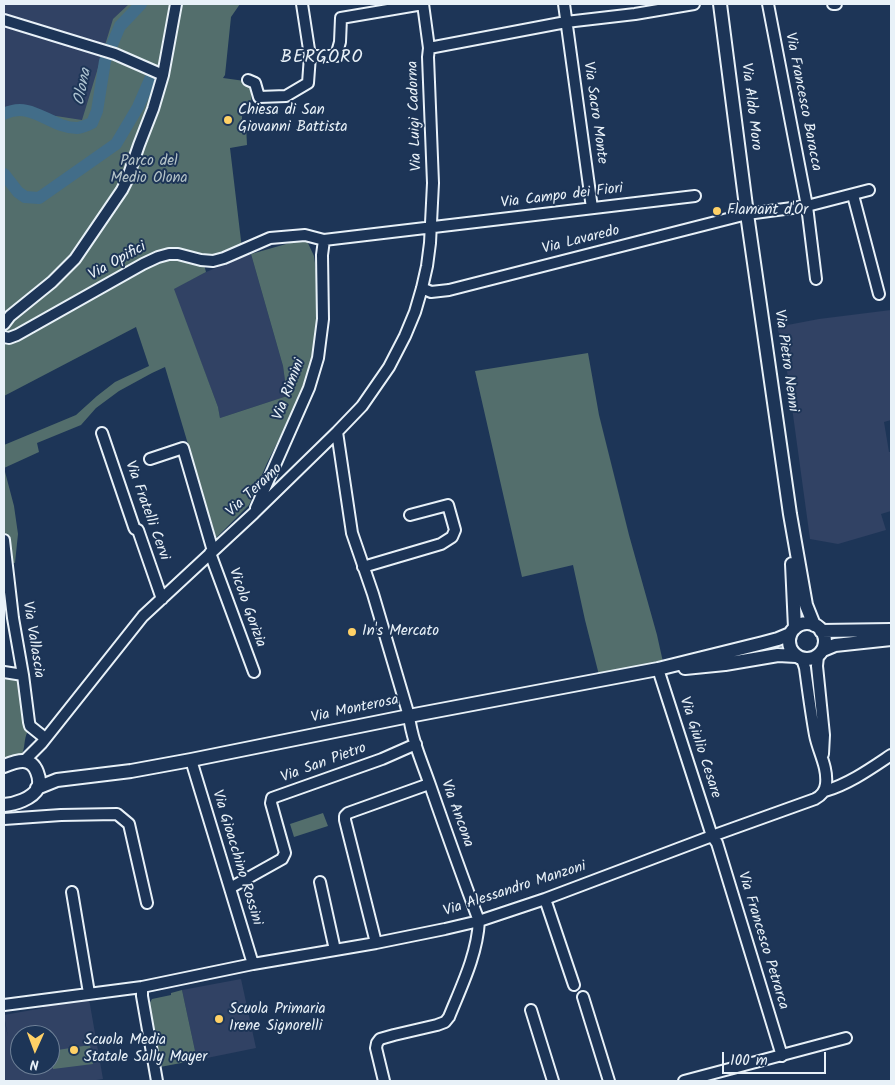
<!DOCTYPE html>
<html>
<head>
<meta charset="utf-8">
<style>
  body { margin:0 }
  #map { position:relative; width:895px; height:1085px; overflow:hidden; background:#1d3557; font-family:Kalam,sans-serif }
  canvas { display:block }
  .frame { position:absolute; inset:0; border:5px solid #e8f1f8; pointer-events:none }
  .north { position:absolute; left:10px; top:1025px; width:50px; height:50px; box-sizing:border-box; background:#1d3557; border:1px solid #6e8097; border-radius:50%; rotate:182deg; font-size:14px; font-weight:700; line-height:20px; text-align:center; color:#e8f1f8 }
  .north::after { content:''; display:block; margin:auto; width:18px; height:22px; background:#ffd166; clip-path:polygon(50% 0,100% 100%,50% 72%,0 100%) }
  .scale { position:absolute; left:722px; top:1052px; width:104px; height:22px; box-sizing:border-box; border:2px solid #e8f1f8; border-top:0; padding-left:6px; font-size:15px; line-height:18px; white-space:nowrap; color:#e8f1f8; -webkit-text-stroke:4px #1d3557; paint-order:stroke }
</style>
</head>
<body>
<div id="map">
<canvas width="895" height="1085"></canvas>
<div class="frame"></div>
<div class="north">N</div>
<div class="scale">100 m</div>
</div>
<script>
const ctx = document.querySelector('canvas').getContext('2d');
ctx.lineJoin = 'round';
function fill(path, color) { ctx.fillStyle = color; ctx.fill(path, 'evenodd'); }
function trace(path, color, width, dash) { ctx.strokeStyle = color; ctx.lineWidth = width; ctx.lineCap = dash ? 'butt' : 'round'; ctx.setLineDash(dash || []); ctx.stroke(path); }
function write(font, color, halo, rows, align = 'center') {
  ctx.font = font + ' Kalam,sans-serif'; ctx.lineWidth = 4; ctx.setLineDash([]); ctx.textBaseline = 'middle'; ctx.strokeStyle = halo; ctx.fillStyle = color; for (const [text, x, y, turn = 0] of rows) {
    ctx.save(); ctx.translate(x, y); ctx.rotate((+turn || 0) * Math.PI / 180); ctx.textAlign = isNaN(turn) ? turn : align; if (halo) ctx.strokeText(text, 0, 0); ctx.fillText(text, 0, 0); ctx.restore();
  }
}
fill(new Path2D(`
  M4,4H149L143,29L4,251Z
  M251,254L283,366L287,396L220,418L218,407L173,289L206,272Z
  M891,310V420L884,422L889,452H891V511L881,514L886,530L838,544L810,539L784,349L777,327L819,319Z
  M241,979L256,1048L197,1060L182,990Z
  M89,999L103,1079L90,1081H4V1019L8,1037L4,1015L43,1008V1006ZM20,1035H50V1065H20Z`), '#314264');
fill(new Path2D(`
  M129,4H240L231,17L225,75L223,78L252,82L251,106H242V124L246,125L247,145L230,148L242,249L224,254L202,257L206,272L174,289L218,407L220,418L287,396L283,366L251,254L300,240L307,241L314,256L317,277L319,306L317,339L314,357L304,390L267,463L249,505L216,538L165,367L152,373L119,391L96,408L81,425L37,443L39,452L4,468L14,506L18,534L15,563L8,562L4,522V445L76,415L97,396L115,382L149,366L136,327L4,396V108L82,120L113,19Z
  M588,353L599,415L629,535L657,635L663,662L599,675L585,620L573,565L522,577L475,371Z
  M4,675L20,679L28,731C23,740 26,747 21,756L4,760Z
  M323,813L328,826L294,837L290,824Z
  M182,990L197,1060L160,1067L149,1004L152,999L171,995V993Z
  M90,1045L93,1064L53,1069L51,1051Z`), '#536e6c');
trace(new Path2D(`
  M4,114C32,100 50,128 77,128C81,128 87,125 92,123L97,111L105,61L120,26L141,4
  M4,174L18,192L25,197L39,198L116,144L138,107L152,75`), '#426d89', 12);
const minor = new Path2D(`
  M564,4L592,208
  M768,4L807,206L816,279
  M833,4H836
  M4,20L115,54L163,75
  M429,48L566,22L635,14L694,4
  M310,56H336L340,42L341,18L423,4
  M248,80L255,83L259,97L286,96L308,83L310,56L302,4
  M853,195L879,294
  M422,288L431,292L449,290L747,214L807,206L869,190
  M4,324L10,316L52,282L75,259L122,190L127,180L139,145L153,109L163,75L176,4
  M4,337L9,338L17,335L143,264L158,257L169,254H178L201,260L213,261L224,258L270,238L305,235L324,240L695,196
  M337,432L352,533L373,594L409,716C412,740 422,762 430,785C446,831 462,876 479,921C477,955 462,985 449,1017L445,1022L437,1025L394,1035L380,1039L377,1043L376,1048L384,1081
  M102,433L134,527L135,529L138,530L162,599
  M150,459L183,448L213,551
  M256,508L309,388L318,358L323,319L322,255L324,240
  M4,540L13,618L23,675L29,722L30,726L45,738
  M210,553L254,672
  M363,567L441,544L452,537L455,530L448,505L410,515
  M818,656L817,666L824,735L823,754
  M658,669L712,836L717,843L782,1056
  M4,672L23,675
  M191,760L253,964
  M24,761L42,743L143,616L254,513L337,432L362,406L389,367L405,336L415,312L422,288L427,266L430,243L433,183L428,57L429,48L423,4
  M825,791C849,784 870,769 891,755
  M4,819L61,815L117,814L129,824L147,903
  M320,882L335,950
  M230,888L282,859L285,853L271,803L272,798L382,759L416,744
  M72,892L89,993
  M545,899L574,985
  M376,943L345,820V816L348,813L429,784
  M142,987V996L157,1081
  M583,997L609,1081
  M4,1005L142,987L253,964L376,943L445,929L479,921L545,899L712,836L815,799C821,796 825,792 826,784C828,767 818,751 815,735C811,713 808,690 805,668L802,659
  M531,1010L553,1081
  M684,1081L846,1038`);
const major = new Path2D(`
  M720,4L747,214L790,514L806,605L814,625
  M792,564L795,628
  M789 641a18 18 0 1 1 36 0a18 18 0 1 1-36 0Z
  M821,631L891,630
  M823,650L835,645L891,639
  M685,668L725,664L778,655L796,656
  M4,766C17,761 31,756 37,772C39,777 40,783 38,788C32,799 15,804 4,805
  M37,788L57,780L131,771L191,760L409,716L658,669L763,643L778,639L790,634`);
trace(minor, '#e8f1f8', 14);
trace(major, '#e8f1f8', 16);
trace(minor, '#1d3557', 10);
trace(major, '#1d3557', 12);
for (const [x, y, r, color] of [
  [228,120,5,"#ffd166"],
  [717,211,5,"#ffd166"],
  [352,632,5,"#ffd166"],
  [219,1019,5,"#ffd166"],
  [74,1050,5,"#ffd166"]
]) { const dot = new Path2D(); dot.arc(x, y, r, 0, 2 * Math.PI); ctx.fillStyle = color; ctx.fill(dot); trace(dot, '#1d3557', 2); }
write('15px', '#e8f1f8', '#1d3557', [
  ["Via Francesco Baracca",802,102,79],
  ["Via Aldo Moro",750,107,83],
  ["Via Sacro Monte",594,113,82],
  ["Via Luigi Cadorna",416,116,-92],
  ["Via Campo dei Fiori",562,197,-7],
  ["Via Lavaredo",581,241,-14],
  ["Via Opifici",118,262,-29],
  ["Via Pietro Nenni",785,361,82],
  ["Via Rimini",290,390,-69],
  ["Via Teramo",255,491,-43],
  ["Via Fratelli Cervi",146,511,70],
  ["Vicolo Gorizia",246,608,70],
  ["Via Vallascia",32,640,81],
  ["Via Monterosa",355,710,-12],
  ["Via Giulio Cesare",699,748,72],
  ["Via San Pietro",324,764,-20],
  ["Via Ancona",456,814,70],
  ["Via Gioacchino Rossini",236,858,73],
  ["Via Alessandro Manzoni",515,890,-18],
  ["Via Francesco Petrarca",762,941,73]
]);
write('15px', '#e8f1f8', '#1d3557', [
  ["Chiesa di San",238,111],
  ["Giovanni Battista",238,128],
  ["Flamant d'Or",727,211],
  ["In's Mercato",362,632],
  ["Scuola Primaria",229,1010],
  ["Irene Signorelli",229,1027],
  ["Scuola Media",84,1041],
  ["Statale Sally Mayer",84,1058]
], 'left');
write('15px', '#b4c3c7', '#1d3557', [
  ["Parco del",149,162],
  ["Medio Olona",149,179]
]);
write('italic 16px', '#aec3d1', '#1d3557', [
  ["Olona",84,87,-79]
]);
ctx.letterSpacing = '1px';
write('18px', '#e8f1f8', '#1d3557', [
  ["BERGORO",322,59]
]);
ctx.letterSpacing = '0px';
</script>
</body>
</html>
